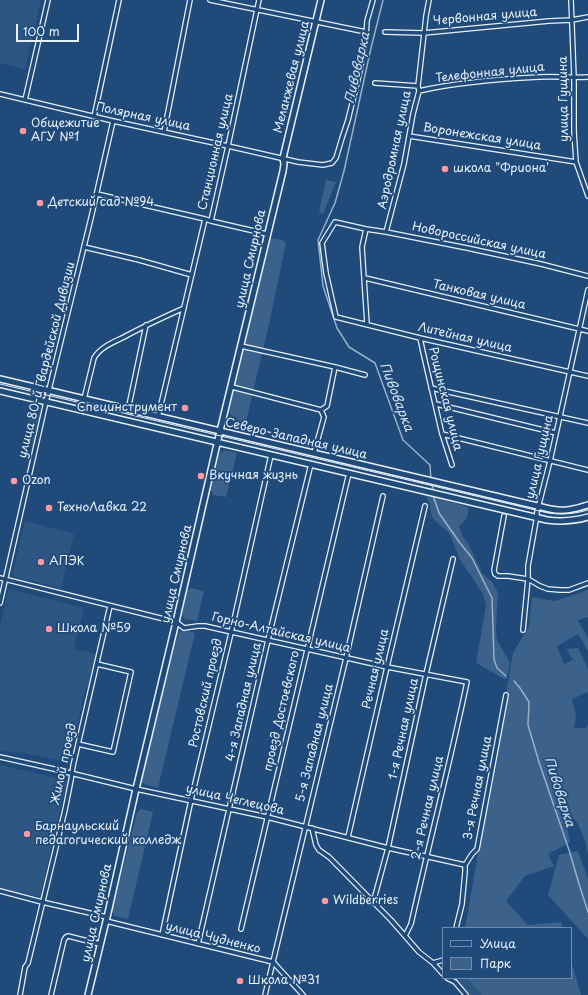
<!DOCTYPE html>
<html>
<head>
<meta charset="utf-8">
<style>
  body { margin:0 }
  #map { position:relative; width:588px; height:995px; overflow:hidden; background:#1f4a7a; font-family:"Playpen Sans",sans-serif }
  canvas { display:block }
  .legend { position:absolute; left:442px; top:927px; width:130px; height:52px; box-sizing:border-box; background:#1f4a7a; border:1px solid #6f8dac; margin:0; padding:5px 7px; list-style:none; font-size:12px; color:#e8f1f8 }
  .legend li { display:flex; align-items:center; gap:8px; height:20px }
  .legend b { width:20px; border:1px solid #6f8dac }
  .scale { position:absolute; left:16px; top:24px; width:63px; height:18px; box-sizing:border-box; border:2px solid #e8f1f8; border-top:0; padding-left:5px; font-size:12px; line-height:14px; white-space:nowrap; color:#e8f1f8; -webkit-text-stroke:3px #1f4a7a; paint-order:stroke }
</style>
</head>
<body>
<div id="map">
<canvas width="588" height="995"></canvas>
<ul class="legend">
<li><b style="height:5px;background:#1f4a7a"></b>Улица</li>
<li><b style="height:11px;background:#3c628c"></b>Парк</li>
</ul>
<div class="scale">100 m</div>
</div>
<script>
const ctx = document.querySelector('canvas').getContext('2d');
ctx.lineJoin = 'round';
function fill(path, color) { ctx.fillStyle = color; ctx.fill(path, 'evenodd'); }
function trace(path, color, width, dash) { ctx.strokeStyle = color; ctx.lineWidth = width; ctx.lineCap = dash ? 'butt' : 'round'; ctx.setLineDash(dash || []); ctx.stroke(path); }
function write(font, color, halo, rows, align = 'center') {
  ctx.font = font + ' "Playpen Sans",sans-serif'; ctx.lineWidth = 3.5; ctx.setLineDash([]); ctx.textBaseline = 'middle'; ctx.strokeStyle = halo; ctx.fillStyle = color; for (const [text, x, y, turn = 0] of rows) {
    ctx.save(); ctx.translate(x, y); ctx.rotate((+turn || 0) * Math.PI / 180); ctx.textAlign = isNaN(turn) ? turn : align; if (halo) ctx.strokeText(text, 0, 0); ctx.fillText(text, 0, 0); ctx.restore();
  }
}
fill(new Path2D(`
  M0,0H41L25,69L0,63Z
  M32,406L42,409L33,447L23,445Z
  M25,521L74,534L61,588L12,576Z
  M9,589L84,608L74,649L96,654L88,687L85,690L77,726L74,725L67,762L15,751V753L0,750V626Z
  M0,765L67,780L40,897L0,888Z
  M455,978H470L487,995H470Z`), '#2e5683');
fill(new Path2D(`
  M326,180L336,182L323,214L319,212Z
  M272,238L283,240L286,243L268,329L244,430L234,428L237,418L232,416L229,412L269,241Z
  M224,450L237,453L226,497L214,495L210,490L220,453Z
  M426,496L468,507C470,516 465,521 459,526L463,537L468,543L482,573L492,582L498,593L496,630L497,640L510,663L506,680L476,663L486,606L484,596L476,583L460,560L450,534L439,524L432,517L429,502Z
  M191,588L204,591L197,621L185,619L182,615L187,591Z
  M588,590V617L578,620L588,638V651L578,634L557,646L564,664L573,660L566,649L578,648L588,669V692L572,699L576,715L574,728H585L588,725V856L586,843L577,822L563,808L570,842L548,854L554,866L525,876L506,901L528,925L561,922L563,928H465L513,653L529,626L532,597L555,601Z
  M182,630L195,633L158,788L144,784L140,780L178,634Z
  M141,809L153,812L128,919L115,916L112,912L137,813Z
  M578,851L588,879V939L548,895L559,855Z
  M571,961L581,995H482L467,978H571Z`), '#3c628c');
trace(new Path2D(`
  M383,0L371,48L344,171L335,203L318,240L323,286L337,328L349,347L375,363L403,440L430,465L431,480
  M432,483L433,492
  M433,495L439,513L460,543L472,558L492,598L494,659L497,668L506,676
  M514,681L520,688L529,702L528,725L539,762L570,853L579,884L588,912`), '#9ab0c7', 1.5);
const street = new Path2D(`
  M210,0L366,32
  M571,0L574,77V131L576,162L588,196
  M385,32L424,33L549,21L572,20L588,17
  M375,83L418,86
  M419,91C457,82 499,79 539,77C555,76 572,78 588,77
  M0,94L113,121L228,146L298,162L323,165L332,163L336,158L342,138L348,120L360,71L366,37L367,21L373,0
  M25,100L48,0
  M94,117L119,0
  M164,132L190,0
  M409,136L576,162
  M97,194L205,219
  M211,221L267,234
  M366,229L362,247L367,324
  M386,232L404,164L413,114L419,91L418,86L426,16L429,0
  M84,247L139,260L192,275
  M588,276L541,264L467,248L386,232L366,229L335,222L322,243L326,273L336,317L420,338L588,376
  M365,278L588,331
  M420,338L423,352L442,434L452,465
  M241,346L335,367L365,375
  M232,387L321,410
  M431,388L588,423
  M84,399L94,358C100,347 114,342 124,337C144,326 164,317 184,308
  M436,404L556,433
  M128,410L146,325
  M158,417L205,219L211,221L228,146L259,0
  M442,434L588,470
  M314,453L324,417L321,410L327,406L335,367
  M504,516L494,570L495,574L498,576H508L528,579L540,586L548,589L560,590H569L588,583
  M0,578L176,622L184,628L198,626H205L387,667L467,682C450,763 429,844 411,924L405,936
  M0,603L46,402L91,218L113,121
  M523,630L528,579V566L536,521L537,512L550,461L588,290
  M78,744L113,752L131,672L97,664
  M0,757L54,769L136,789L267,817L388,848L465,865
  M312,828L316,845L319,850L329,857L391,920L419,952L433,963L443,974
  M348,837L387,667L425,506
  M0,891L42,902L107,917
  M373,903L388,848L426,674L453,559
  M106,921L273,962L303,995
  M456,928L462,904L465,872V865L472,854L477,849L506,695
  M241,929L349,473
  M162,935L191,800L231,633L271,455
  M198,944L268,640L311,464
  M433,963L443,960
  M447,978L455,982L466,995
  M20,995L25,967L28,963L65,810L71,780L73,766L110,606
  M51,995L64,940L66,937L68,936L100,944
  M265,995L346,658L383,496`);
const secondary = new Path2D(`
  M0,379L550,509C564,512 575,509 588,505
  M0,391L547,520C562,522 574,521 588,517
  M88,995L108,913L136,789L176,622L220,431L283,171L284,164L283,158L321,0`);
trace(street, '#e8f1f8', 6);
trace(secondary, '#e8f1f8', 8);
trace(street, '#1f4a7a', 3.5);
trace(secondary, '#1f4a7a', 5);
trace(new Path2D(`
  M0,384L548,513C562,515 574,514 588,510`), '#e8f1f8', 1);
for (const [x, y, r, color] of [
  [23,131,4,"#ff9aa2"],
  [445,169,4,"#ff9aa2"],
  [40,203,4,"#ff9aa2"],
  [185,408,4,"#ff9aa2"],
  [201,476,4,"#ff9aa2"],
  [14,481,4,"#ff9aa2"],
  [49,508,4,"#ff9aa2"],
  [41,562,4,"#ff9aa2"],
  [49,629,4,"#ff9aa2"],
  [27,834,4,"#ff9aa2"],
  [325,901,4,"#ff9aa2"],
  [240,981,4,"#ff9aa2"]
]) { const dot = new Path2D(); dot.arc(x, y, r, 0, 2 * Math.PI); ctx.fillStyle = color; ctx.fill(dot); trace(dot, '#1f4a7a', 1.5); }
write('12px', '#e8f1f8', '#1f4a7a', [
  ["Червонная улица",485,17,-5],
  ["Телефонная улица",490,73,-6],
  ["Меланжевая улица",292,77,-76],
  ["улица Гущина",564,99,-91],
  ["Полярная улица",143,117,12],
  ["Воронежская улица",482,137,9],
  ["Аэродромная улица",395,150,-78],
  ["Станционная улица",216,152,-77],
  ["Новороссийская улица",479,241,12],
  ["улица Смирнова",251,259,-77],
  ["Танковая улица",479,295,13],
  ["Литейная улица",465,338,13],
  ["улица 80-й Гвардейской Дивизии",47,360,-76],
  ["Рощинская улица",445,399,76],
  ["Северо-Западная улица",296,439,13],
  ["улица Гущина",540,457,-77],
  ["улица Смирнова",177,574,-77],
  ["Горно-Алтайская улица",281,633,13],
  ["Речная улица",376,669,-77],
  ["Ростовский проезд",206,693,-77],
  ["4-я Западная улица",244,702,-77],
  ["проезд Достоевского",282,711,-77],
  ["1-я Речная улица",404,729,-78],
  ["5-я Западная улица",315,743,-76],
  ["Жилой проезд",64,764,-78],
  ["3-я Речная улица",478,788,-79],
  ["улица Чеглецова",235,800,13],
  ["2-я Речная улица",428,808,-77],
  ["улица Смирнова",97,913,-77],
  ["улица Чудненко",213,938,14]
]);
write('12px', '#e8f1f8', '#1f4a7a', [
  ["Общежитие",31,124],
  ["АГУ №1",31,138],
  ["школа \"Фриона'",453,169],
  ["Детский сад №94",48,203],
  ["Специнструмент",177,408,"right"],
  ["Вкучная жизнь",209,476],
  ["Ozon",22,481],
  ["ТехноЛавка 22",57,508],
  ["АПЭК",49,562],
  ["Школа №59",57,629],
  ["Барнаульский",35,827],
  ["педагогический колледж",35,841],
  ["Wildberries",333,901],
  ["Школа №31",248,981]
], 'left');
write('italic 13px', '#d4e1ec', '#1f4a7a', [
  ["Пивоварка",358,68,-77],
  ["Пивоварка",396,397,69],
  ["Пивоварка",559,792,72]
]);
</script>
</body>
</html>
